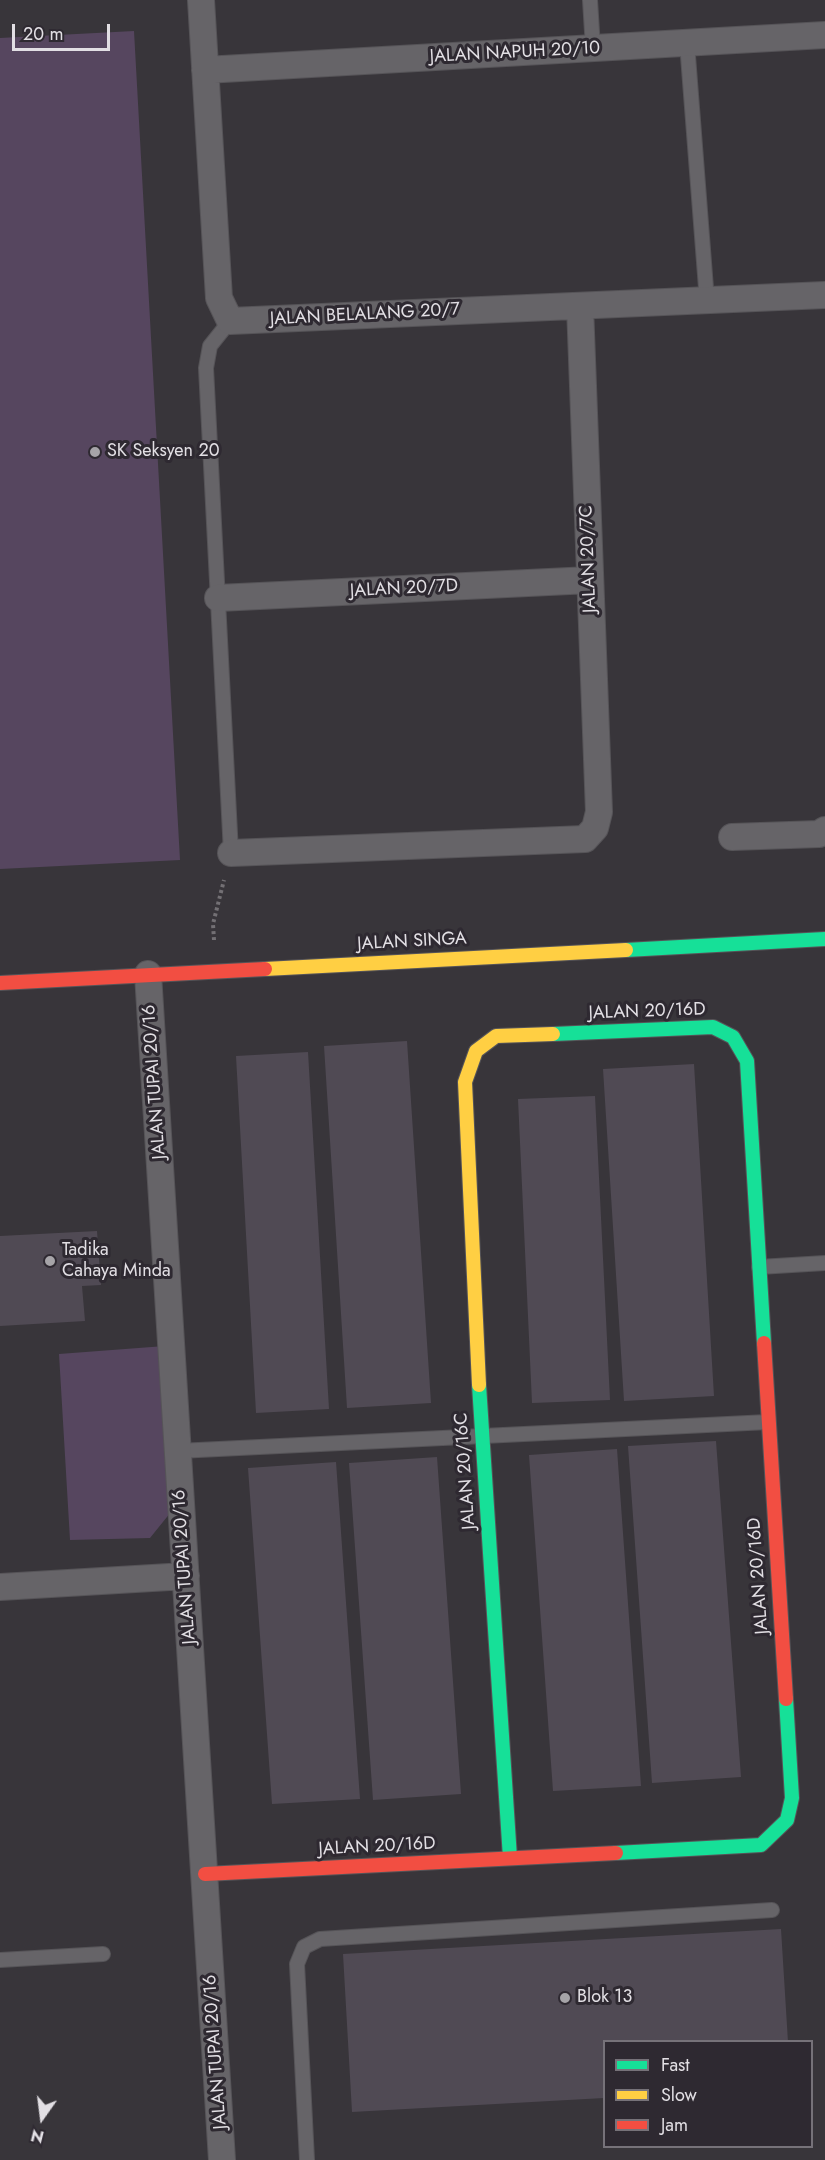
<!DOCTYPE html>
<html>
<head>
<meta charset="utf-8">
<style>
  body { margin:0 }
  #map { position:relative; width:825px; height:2160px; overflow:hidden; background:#38353a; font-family:Jost,sans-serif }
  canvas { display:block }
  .legend { position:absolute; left:603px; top:2040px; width:210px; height:108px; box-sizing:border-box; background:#2e2931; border:2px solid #767279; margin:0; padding:8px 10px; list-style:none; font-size:18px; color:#e2dfe4 }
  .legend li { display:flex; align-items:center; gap:12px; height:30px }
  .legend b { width:30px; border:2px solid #767279 }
  .north { position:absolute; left:12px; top:2088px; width:60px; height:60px; -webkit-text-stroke:4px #2e2931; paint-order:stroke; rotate:194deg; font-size:16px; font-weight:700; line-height:24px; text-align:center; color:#e2dfe4 }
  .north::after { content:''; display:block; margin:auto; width:21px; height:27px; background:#e2dfe4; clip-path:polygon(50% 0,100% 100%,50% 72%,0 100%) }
  .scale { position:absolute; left:12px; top:24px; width:98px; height:27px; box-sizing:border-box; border:3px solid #e2dfe4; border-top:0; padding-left:8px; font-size:18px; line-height:21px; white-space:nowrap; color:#e2dfe4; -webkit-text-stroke:4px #2e2931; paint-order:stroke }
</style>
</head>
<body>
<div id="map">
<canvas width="825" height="2160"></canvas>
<ul class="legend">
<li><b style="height:8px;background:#16e098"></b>Fast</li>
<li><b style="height:8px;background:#ffcf43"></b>Slow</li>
<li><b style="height:8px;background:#f24e42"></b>Jam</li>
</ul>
<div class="north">N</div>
<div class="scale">20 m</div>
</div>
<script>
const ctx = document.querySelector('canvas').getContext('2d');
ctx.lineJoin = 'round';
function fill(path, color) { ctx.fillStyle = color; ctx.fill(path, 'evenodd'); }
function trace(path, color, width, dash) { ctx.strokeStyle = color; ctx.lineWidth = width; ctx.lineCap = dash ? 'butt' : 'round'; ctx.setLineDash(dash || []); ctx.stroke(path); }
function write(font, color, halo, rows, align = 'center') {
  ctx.font = font + ' Jost,sans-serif'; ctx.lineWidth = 6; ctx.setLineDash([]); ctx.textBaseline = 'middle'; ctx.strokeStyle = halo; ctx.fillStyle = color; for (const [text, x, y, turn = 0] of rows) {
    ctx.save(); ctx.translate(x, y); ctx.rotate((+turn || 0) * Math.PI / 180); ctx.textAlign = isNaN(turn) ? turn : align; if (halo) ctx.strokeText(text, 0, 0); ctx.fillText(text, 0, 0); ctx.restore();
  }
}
fill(new Path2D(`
  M134,31L180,860L0,869V38Z
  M165,1346L175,1507L150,1538L70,1540L59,1354Z`), '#56465f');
fill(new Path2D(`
  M407,1041L431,1403L347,1408L324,1046Z
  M308,1052L329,1409L256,1413L236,1056Z
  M694,1064L714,1396L624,1401L603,1069Z
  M595,1096L610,1400L532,1403L518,1099Z
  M97,1231L101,1285L82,1286L85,1321L0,1326V1236Z
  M716,1441L741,1777L652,1783L628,1446Z
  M617,1449L641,1786L553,1791L529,1455Z
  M437,1457L461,1794L373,1800L349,1463Z
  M336,1462L360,1799L272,1804L248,1468Z
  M781,1929L788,2042H604V2098L352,2112L343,1954Z`), '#504a54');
const lane = new Path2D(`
  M590,0L593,48
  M687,43L707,301
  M230,321L210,346L206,368L231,853
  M759,1267L825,1263
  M178,1451L768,1422
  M0,1960L103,1954
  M307,2160L297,1964L304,1947L320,1939L772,1910`);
const street = new Path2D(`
  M201,0L219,298L230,321L825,295
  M205,70L825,35
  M218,598L590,580
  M732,837L819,834L825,830
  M231,853L585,839L595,828L599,812L580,306
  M148,974L222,2160
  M0,1587L186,1576`);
const fast = new Path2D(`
  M626,950L825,939
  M553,1034L713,1027L733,1037L747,1061L764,1343
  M479,1385L510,1858
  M616,1853L761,1845L787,1820L792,1798L786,1699`);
const slow = new Path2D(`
  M265,969L626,950
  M479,1385L465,1082L476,1051L496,1036L553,1034`);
const jam = new Path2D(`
  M0,983L265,969
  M764,1343L786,1699
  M205,1874L616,1853`);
trace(lane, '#565458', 16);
trace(street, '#565458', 28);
trace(fast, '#565458', 16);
trace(slow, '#565458', 16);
trace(jam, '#565458', 16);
trace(new Path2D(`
  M214,940L213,924L224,880`), '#737074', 4, [3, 3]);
trace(lane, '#666468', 14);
trace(street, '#666468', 26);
trace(fast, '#16e098', 14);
trace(slow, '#ffcf43', 14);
trace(jam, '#f24e42', 14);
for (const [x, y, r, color] of [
  [95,452,6,"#a6a4a8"],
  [50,1261,6,"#a6a4a8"],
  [565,1998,6,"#a6a4a8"]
]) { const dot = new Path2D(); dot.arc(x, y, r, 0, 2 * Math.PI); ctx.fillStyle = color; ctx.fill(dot); trace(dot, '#2e2931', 2); }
write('18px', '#e2dfe4', '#2e2931', [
  ["JALAN NAPUH 20/10",515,53,-3],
  ["JALAN BELALANG 20/7",365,315,-3],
  ["JALAN 20/7C",589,559,-92],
  ["JALAN 20/7D",404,589,-3],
  ["JALAN SINGA",412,942,-3],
  ["JALAN 20/16D",647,1012,-2],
  ["JALAN TUPAI 20/16",155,1082,-94],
  ["JALAN 20/16C",466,1471,-94],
  ["JALAN TUPAI 20/16",185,1567,-94],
  ["JALAN 20/16D",759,1576,-94],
  ["JALAN 20/16D",377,1847,-3],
  ["JALAN TUPAI 20/16",216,2052,-94]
]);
write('18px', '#e2dfe4', '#2e2931', [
  ["SK Seksyen 20",107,452],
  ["Tadika",62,1251],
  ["Cahaya Minda",62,1272],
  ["Blok 13",577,1998]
], 'left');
</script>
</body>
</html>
